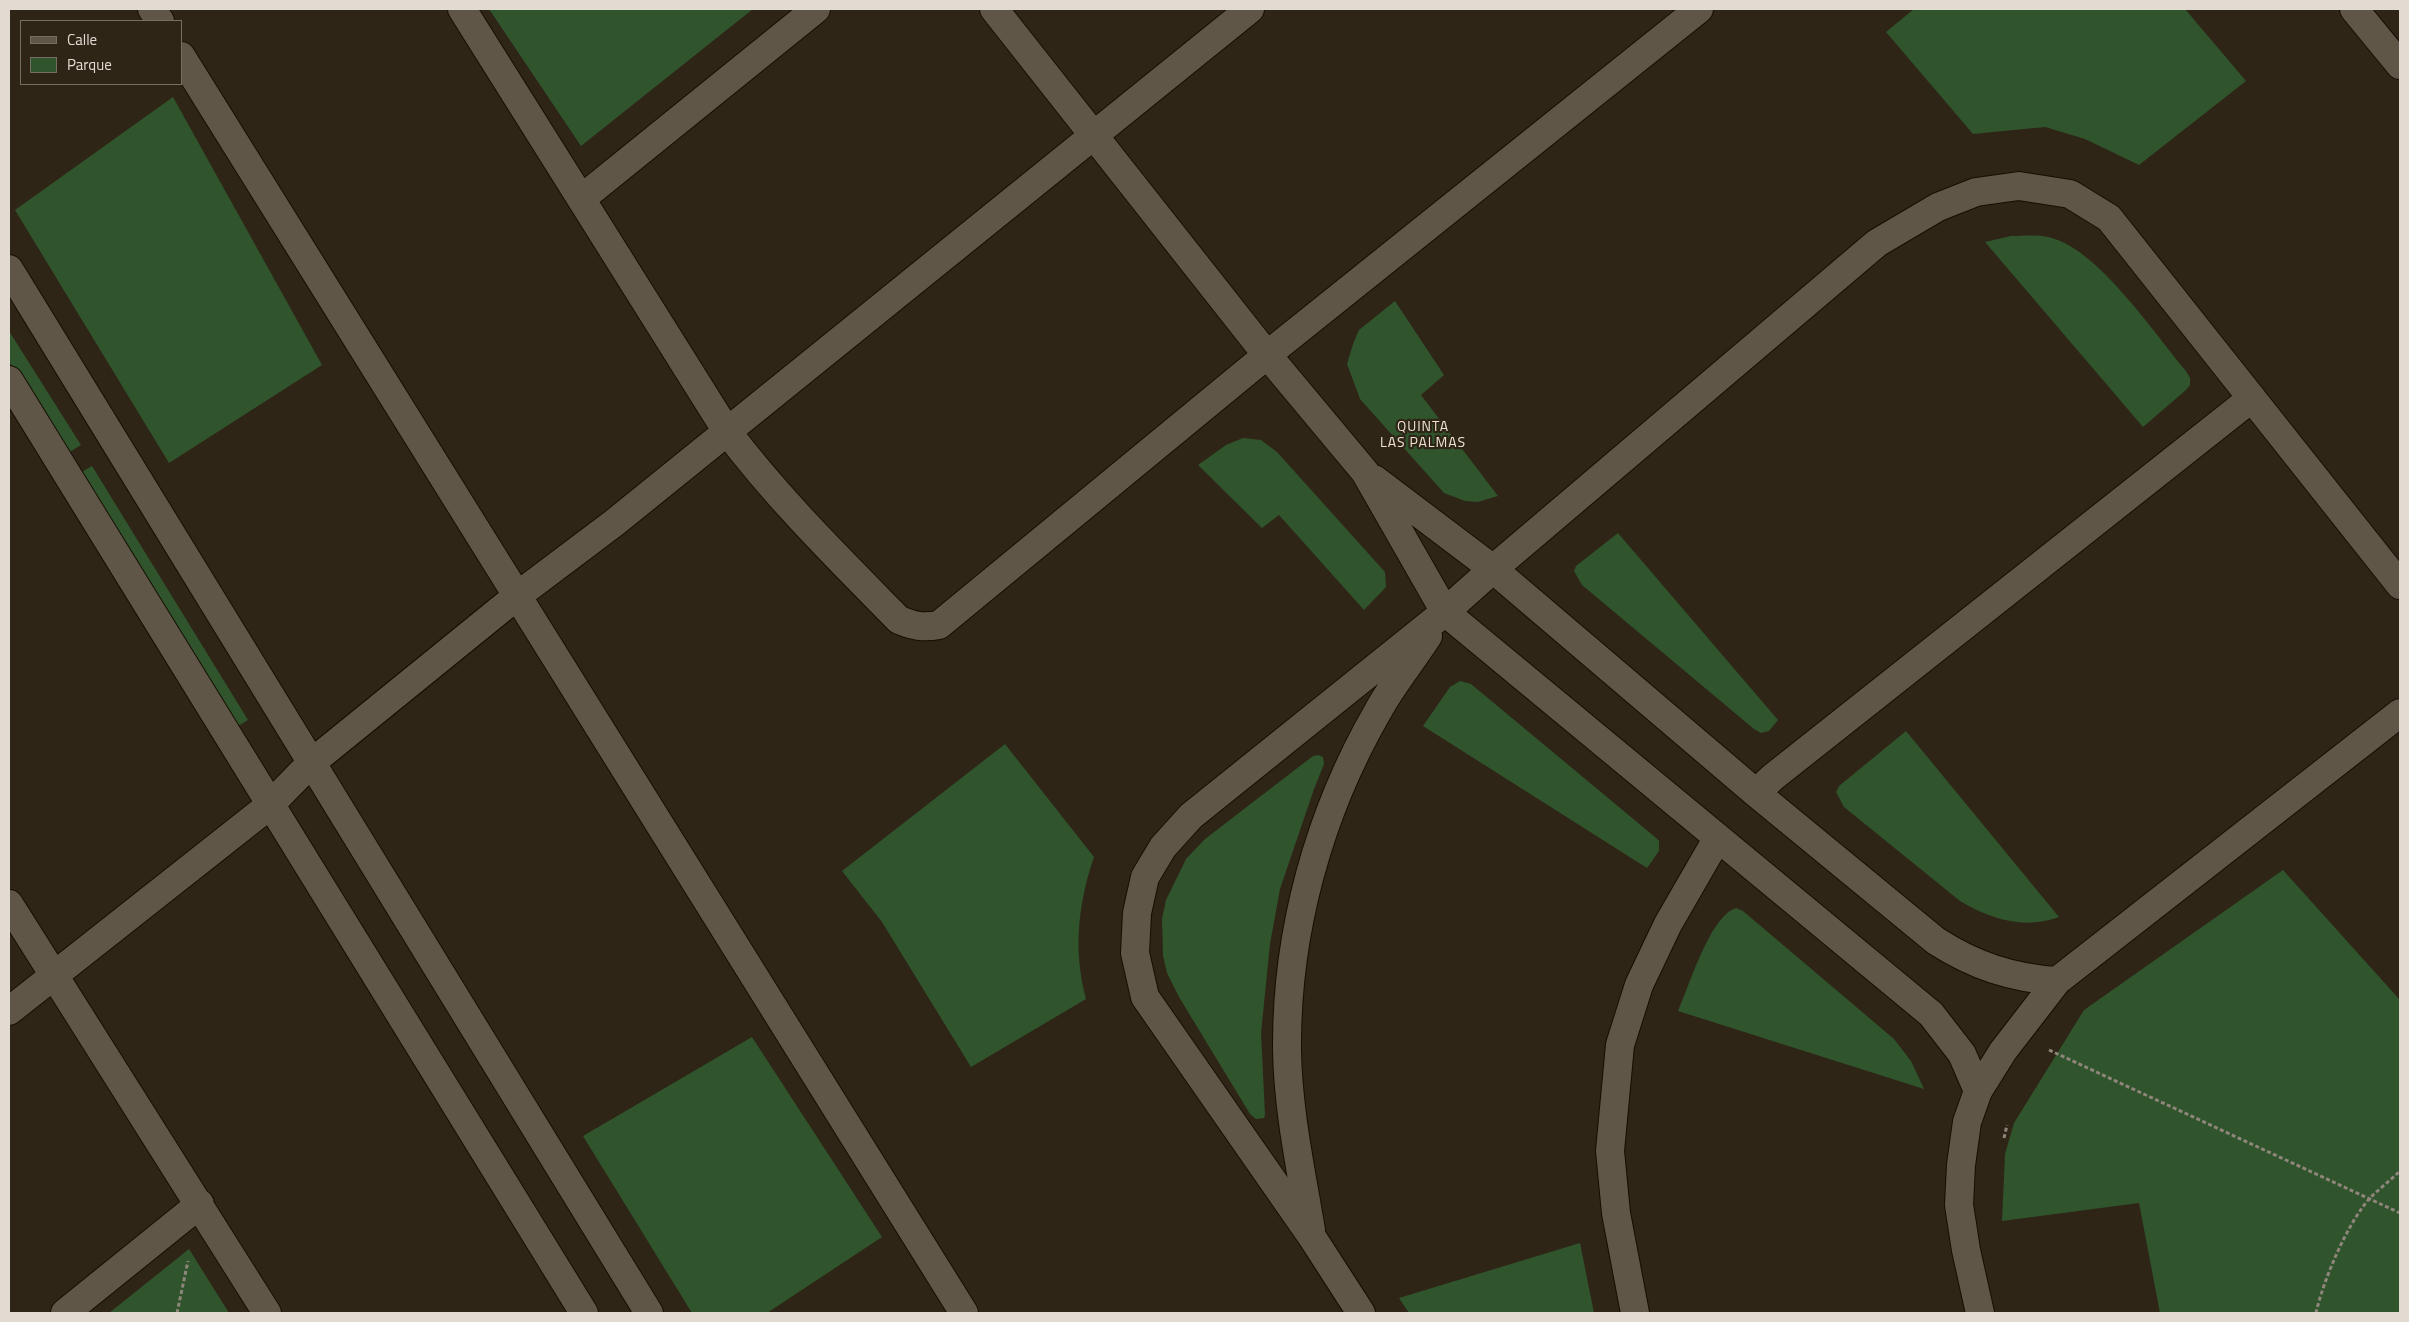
<!DOCTYPE html>
<html>
<head>
<meta charset="utf-8">
<style>
  body { margin:0 }
  #map { position:relative; width:2409px; height:1322px; overflow:hidden; background:#2e2517; font-family:"Titillium Web",sans-serif }
  canvas { display:block }
  .frame { position:absolute; inset:0; border:10px solid #e1dbd2; pointer-events:none }
  .legend { position:absolute; left:20px; top:20px; width:162px; height:65px; box-sizing:border-box; background:#2e2517; border:1px solid #766e62; margin:0; padding:6px 9px; list-style:none; font-size:15px; color:#e1dbd2 }
  .legend li { display:flex; align-items:center; gap:10px; height:25px }
  .legend b { width:25px; border:1px solid #766e62 }
</style>
</head>
<body>
<div id="map">
<canvas width="2409" height="1322"></canvas>
<div class="frame"></div>
<ul class="legend">
<li><b style="height:6px;background:#605647"></b>Calle</li>
<li><b style="height:14px;background:#30542c"></b>Parque</li>
</ul>
</div>
<script>
const ctx = document.querySelector('canvas').getContext('2d');
ctx.lineJoin = 'round';
function fill(path, color) { ctx.fillStyle = color; ctx.fill(path, 'evenodd'); }
function trace(path, color, width, dash) { ctx.strokeStyle = color; ctx.lineWidth = width; ctx.lineCap = dash ? 'butt' : 'round'; ctx.setLineDash(dash || []); ctx.stroke(path); }
function write(font, color, halo, rows, align = 'center') {
  ctx.font = font + ' "Titillium Web",sans-serif'; ctx.lineWidth = 4.5; ctx.setLineDash([]); ctx.textBaseline = 'middle'; ctx.strokeStyle = halo; ctx.fillStyle = color; for (const [text, x, y, turn = 0] of rows) {
    ctx.save(); ctx.translate(x, y); ctx.rotate((+turn || 0) * Math.PI / 180); ctx.textAlign = isNaN(turn) ? turn : align; if (halo) ctx.strokeText(text, 0, 0); ctx.fillText(text, 0, 0); ctx.restore();
  }
}
fill(new Path2D(`
  M489,9H753L581,146Z
  M1914,9H2185L2246,81L2139,165L2085,139L2045,127L1973,134L1886,32Z
  M173,97L322,365L169,463L15,210Z
  M2011,236C2024,236 2039,234 2052,238C2099,251 2154,333 2186,371L2190,378V385L2186,390L2143,427L1985,242Z
  M1395,301L1444,375L1421,395L1498,496L1478,502L1465,501L1444,493L1360,399L1347,364L1353,344L1359,330Z
  M9,331L81,445L65,455L9,361Z
  M1243,438L1261,440L1277,452L1385,572L1386,587L1364,610L1279,515L1262,528L1198,465L1226,445Z
  M92,466L248,720L238,726L80,473Z
  M1618,533L1778,720L1769,731L1761,733L1754,729L1582,585L1574,571L1576,566Z
  M1460,681L1471,684L1655,837L1659,841V851L1647,868L1423,726L1450,687Z
  M1906,731L2059,917C2025,930 1990,919 1960,901L1844,807L1836,792L1839,786Z
  M1005,744L1094,857C1078,904 1073,950 1086,999L971,1067L882,922L842,871Z
  M1318,755L1323,757L1324,764L1314,789L1280,889L1270,944L1261,1033L1265,1115L1264,1118L1256,1119L1250,1114L1179,997L1167,973L1163,956L1162,919L1166,900L1186,859L1205,839L1313,756Z
  M2283,870L2400,1000V1313H2160L2139,1203L2002,1221L2005,1154L2014,1123L2084,1010Z
  M1736,908L1743,911L1894,1039L1911,1061L1924,1089L1678,1011C1689,987 1710,916 1736,908Z
  M752,1037L882,1237L767,1313H692L583,1136Z
  M1580,1243L1594,1313H1409L1399,1298Z
  M189,1249L229,1313H109Z`), '#30542c');
const minor = new Path2D(`
  M152,9L160,21
  M462,9L726,430C778,499 839,559 899,620C914,626 923,628 939,625L1267,355L1699,9
  M994,9L1259,345L1365,472L1445,612L1931,1014L1962,1054L1978,1091
  M2354,9L2400,65
  M181,56L964,1313
  M581,199L816,9
  M1374,479L1493,569L1756,793L1936,941C1975,966 2012,978 2057,981
  M1756,793L1773,777L2252,398
  M9,904L267,1313
  M9,1011L270,805L310,764L517,596L614,523L1250,9
  M1311,1230C1301,1170 1288,1111 1287,1050C1286,932 1319,813 1378,711C1392,685 1412,661 1428,636
  M65,1313L200,1204
  M1361,1313L1312,1237L1145,997L1135,953L1137,913L1145,877L1163,847L1191,816L1445,612L1493,569L1877,243L1938,207L1976,192L2019,186L2070,194L2109,218L2400,585
  M1635,1313L1616,1213L1610,1151L1620,1045L1639,985L1668,924L1717,839
  M1980,1313L1966,1250L1959,1205L1961,1165L1967,1122L1978,1091L2003,1051L2057,981L2400,713`);
const tertiary = new Path2D(`
  M9,269L649,1313
  M9,380L584,1313`);
trace(minor, '#160e03', 30);
trace(tertiary, '#160e03', 30);
trace(new Path2D(`
  M2049,1050L2400,1213
  M2004,1138L2007,1125
  M177,1313L188,1261
  M2316,1313C2323,1281 2348,1221 2371,1197C2380,1188 2391,1180 2400,1171`), '#8e867b', 3, [4, 2.5]);
trace(minor, '#605647', 28);
trace(tertiary, '#605647', 28);
ctx.letterSpacing = '1px';
write('14px', '#eee2d1', '#2e2517', [
  ["QUINTA",1423,428],
  ["LAS PALMAS",1423,444]
]);
ctx.letterSpacing = '0px';
</script>
</body>
</html>
